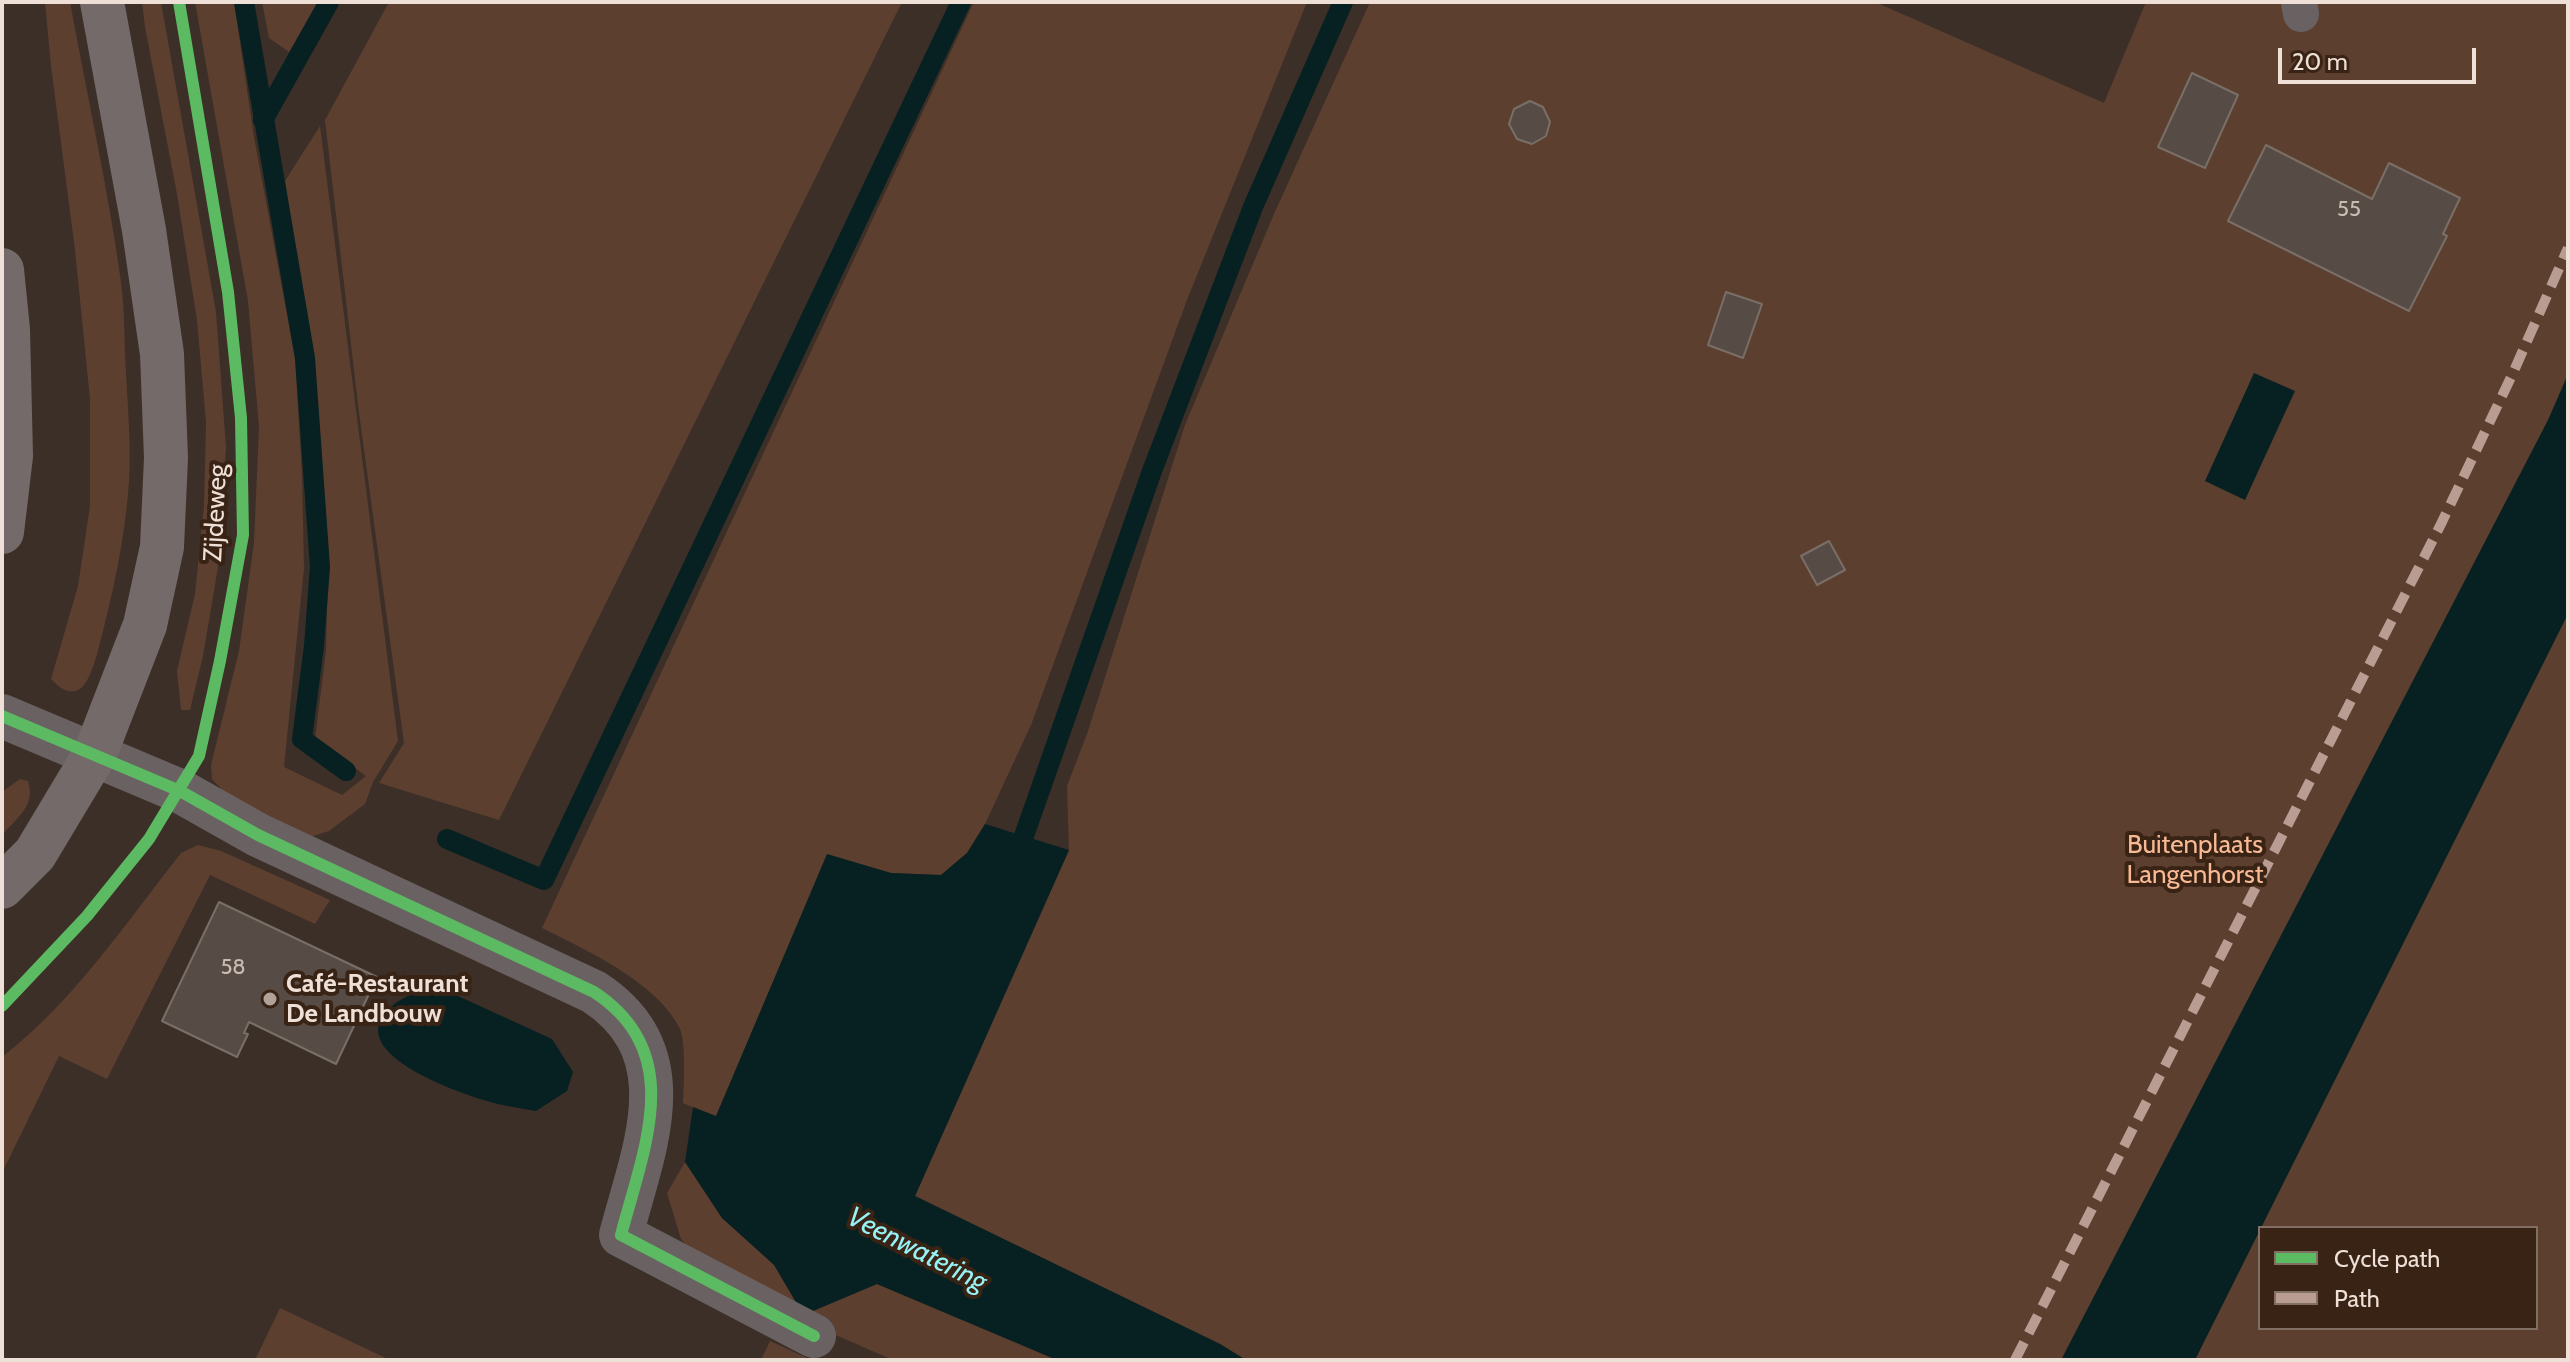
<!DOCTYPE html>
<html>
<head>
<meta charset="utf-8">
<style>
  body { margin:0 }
  #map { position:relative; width:2570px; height:1362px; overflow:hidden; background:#3c2f27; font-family:Cabin,sans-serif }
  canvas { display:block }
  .frame { position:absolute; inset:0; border:4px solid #efe0d7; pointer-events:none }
  .legend { position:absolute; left:2258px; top:1226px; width:280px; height:104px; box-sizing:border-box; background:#392315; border:2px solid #826f63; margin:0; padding:10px 14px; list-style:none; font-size:24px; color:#efe0d7 }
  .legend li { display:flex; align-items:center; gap:16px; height:40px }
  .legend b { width:40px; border:2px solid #826f63 }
  .scale { position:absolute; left:2278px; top:48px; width:198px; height:36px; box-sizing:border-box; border:4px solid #efe0d7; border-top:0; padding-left:10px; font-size:24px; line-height:28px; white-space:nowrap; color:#efe0d7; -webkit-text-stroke:6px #392315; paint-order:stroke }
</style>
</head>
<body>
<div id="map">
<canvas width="2570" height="1362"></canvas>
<div class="frame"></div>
<ul class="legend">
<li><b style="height:10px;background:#5cba63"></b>Cycle path</li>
<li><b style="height:10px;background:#b99d93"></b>Path</li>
</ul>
<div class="scale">20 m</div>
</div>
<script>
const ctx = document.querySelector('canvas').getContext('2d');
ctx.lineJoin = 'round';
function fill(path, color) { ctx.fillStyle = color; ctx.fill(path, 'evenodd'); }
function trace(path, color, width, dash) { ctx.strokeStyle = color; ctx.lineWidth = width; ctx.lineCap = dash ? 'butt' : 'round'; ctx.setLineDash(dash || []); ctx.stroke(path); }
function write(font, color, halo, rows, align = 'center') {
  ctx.font = font + ' Cabin,sans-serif'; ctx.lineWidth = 8; ctx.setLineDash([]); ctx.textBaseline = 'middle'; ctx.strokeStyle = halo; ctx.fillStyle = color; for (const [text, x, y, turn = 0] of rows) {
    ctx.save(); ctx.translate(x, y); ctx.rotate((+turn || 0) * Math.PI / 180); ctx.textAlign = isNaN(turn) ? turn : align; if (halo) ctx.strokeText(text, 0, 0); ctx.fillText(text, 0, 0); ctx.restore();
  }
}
fill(new Path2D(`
  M45,2H70C87,95 108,188 121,282C125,312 124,343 126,373C128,409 131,446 129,482C125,540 112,598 97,654C90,679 79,709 51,679L78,586L90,506V399L75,250L51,66Z
  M142,2H161L216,312L226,447L218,567L203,656L190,710H181L177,671L195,594L204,506L206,422L197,320L177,194L145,27Z
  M195,2H234L254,137L295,358L302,475L304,568L284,767L342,795L366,776L315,739L326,651L328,568L314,362L285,181L320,126L398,741L373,782L365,804L329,831L310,837L235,803L212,779L211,765L239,651L254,543L259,427L248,301Z
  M262,2H318L289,52L269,38Z
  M389,2H902L499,820L379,783L404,743L359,413L325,120Z
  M974,2H1307L1187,300L1031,725L985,824L967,853L941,875L891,873L827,855L716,1117L683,1103C684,1086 686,1043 680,1029C657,982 586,950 542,928Z
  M1370,2H1875L2104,103L2146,2H2568V1360H1246L1220,1344L915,1196L1069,850L1067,786L1087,734L1185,425L1274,214ZM2260,1228H2536V1328H2260Z
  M20,779L28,781C36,805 18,817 2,835V792Z
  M198,845L221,851L330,900L315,924L210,875L107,1079L59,1056L2,1173V1057C74,1001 125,924 181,853Z
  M685,1162L722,1218L775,1265L797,1303L812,1311L877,1284L1057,1360H893L792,1316L697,1257L681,1239L667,1193Z
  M280,1308L390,1360H255Z
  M770,1341L811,1360H761Z`), '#5d3f2f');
fill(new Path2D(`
  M2254,373L2295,391L2245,500L2205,481Z
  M2568,374V614L2195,1360H2061L2548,420Z
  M985,824L1069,850L915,1196L1220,1344L1246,1360H1057L877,1284L813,1311L797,1304L774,1265L722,1218L685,1162L693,1107L716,1116L827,854L891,873L941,875L967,853Z
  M436,986L552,1039L573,1072L567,1091L536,1111C520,1108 503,1106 487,1101C456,1092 338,1051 392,1006C404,995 422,991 436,986Z`), '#072021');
trace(new Path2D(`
  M244,2L305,358L320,567L314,646L302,739L346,771
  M263,120L329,2
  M1024,836L1152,471L1253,207L1343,2
  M447,839L544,880L961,2`), '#072021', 20);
const building = new Path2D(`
  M2192,73L2238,95L2205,168L2158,147Z
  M1530,101L1543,107L1550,122L1546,136L1532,144L1517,139L1509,124L1514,109Z
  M2266,145L2372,199L2389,163L2460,198L2443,234L2447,236L2409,311L2228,221Z
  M1726,292L1762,304L1743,358L1708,345Z
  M1829,541L1845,570L1817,585L1801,556Z
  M219,902L377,977L336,1064L249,1022L244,1033L248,1034L237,1057L162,1021Z`);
fill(building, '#564c45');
trace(building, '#796f67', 2);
trace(new Path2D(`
  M2299,2L2301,14`), '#6a6262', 36);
trace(new Path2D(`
  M2,716L180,791L258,835L594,992C687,1053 644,1147 621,1235L814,1336`), '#6a6262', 44);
trace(new Path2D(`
  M2,270L8,330L11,456L2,532
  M2,887L35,854L95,754L145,625L162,547L166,458L162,354L144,230L102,2`), '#746a69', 44);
trace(new Path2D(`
  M2015,1360L2441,524L2513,373L2568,248`), '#b99d93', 10, [20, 10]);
trace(new Path2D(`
  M2,716L180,791L258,835L594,992C687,1053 644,1147 621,1235L814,1336
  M2,1006L87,916L149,839L199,756L220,661L243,535L241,418L228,292L179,2`), '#5cba63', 12);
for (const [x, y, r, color] of [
  [270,999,8,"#b0a299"]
]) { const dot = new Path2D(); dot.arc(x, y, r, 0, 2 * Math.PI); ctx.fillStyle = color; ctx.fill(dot); trace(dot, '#392315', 3); }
write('22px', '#c9bbb2', null, [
  ["55",2349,210],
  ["58",233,968]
]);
write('26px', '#efe0d7', '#392315', [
  ["Zijdeweg",216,513,-87]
]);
write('26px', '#f8ba95', '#392315', [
  ["Buitenplaats",2195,845],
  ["Langenhorst",2195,875]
]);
write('bold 26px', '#efe0d7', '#392315', [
  ["Café-Restaurant",286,984],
  ["De Landbouw",286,1014]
], 'left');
write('italic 28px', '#96f2f4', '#392315', [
  ["Veenwatering",917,1250,27]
]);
</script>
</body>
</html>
